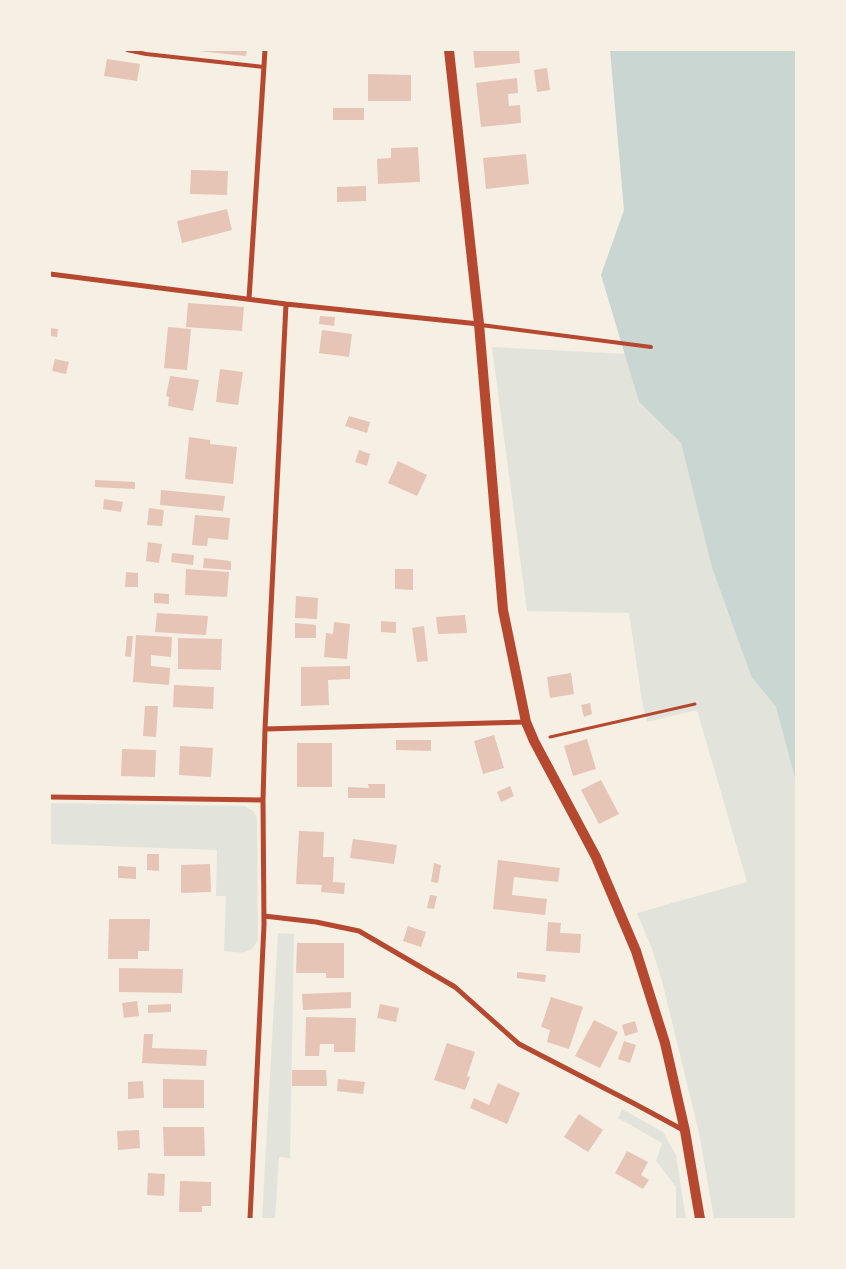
<!DOCTYPE html>
<html>
<head>
<meta charset="utf-8">
<style>
  body { margin:0 }
  #map { position:relative; width:846px; height:1269px; overflow:hidden; background:#f6efe4; font-family:"Libre Baskerville",serif }
  canvas { display:block }
  .frame { position:absolute; inset:0; border:51px solid #f6efe4; pointer-events:none }
</style>
</head>
<body>
<div id="map">
<canvas width="846" height="1269"></canvas>
<div class="frame"></div>
</div>
<script>
const ctx = document.querySelector('canvas').getContext('2d');
ctx.lineJoin = 'round';
function fill(path, color) { ctx.fillStyle = color; ctx.fill(path, 'evenodd'); }
function trace(path, color, width, dash) { ctx.strokeStyle = color; ctx.lineWidth = width; ctx.lineCap = dash ? 'butt' : 'round'; ctx.setLineDash(dash || []); ctx.stroke(path); }
fill(new Path2D(`
  M492,347L625,354L639,402L681,443L712,568L751,676L776,706L796,782V1219H714L699,1133L662,981L652,949L637,913L747,882L697,710L647,722L642,701L629,613L527,611Z
  M50,803L245,806L253,811L257,817L258,939C250,957 241,952 224,951L226,896H216L217,850L50,844Z
  M278,933L294,934L290,1158L279,1157L275,1219H262Z
  M622,1109L663,1132L676,1155L686,1219H676V1187L656,1161L662,1143L618,1118Z`), '#e2e4dc');
fill(new Path2D(`
  M610,50H796V782L776,707L751,676L712,568L681,443L639,402L601,275L624,210Z`), '#c9d6d2');
fill(new Path2D(`
  M198,50H247L246,56L198,51Z
  M473,50H519L520,63L475,68Z
  M107,59L140,64L137,81L104,76Z
  M547,68L550,90L537,92L534,70Z
  M368,74L411,75V101H368Z
  M517,78L518,93L508,94L509,106L520,105L521,123L481,127L476,83Z
  M333,108H364V120H333Z
  M418,147L420,182L378,184L377,159L391,158V148Z
  M526,154L529,184L486,189L483,158Z
  M191,170L228,171L227,195L190,194Z
  M366,186V201L337,202V187Z
  M227,209L232,230L182,243L177,221Z
  M188,303L244,307L242,331L186,327Z
  M320,316L335,317L334,326L319,324Z
  M168,327L191,329L187,370L164,368Z
  M50,328L58,329L57,337L50,336Z
  M322,330L352,334L349,357L319,353Z
  M55,359L69,362L66,374L52,371Z
  M220,369L243,372L238,405L216,402Z
  M170,376L199,380L193,411L168,406L169,397L166,396Z
  M349,416L370,422L367,433L345,426Z
  M189,437L210,440V444L237,447L233,484L185,479Z
  M359,450L370,454L367,466L355,462Z
  M398,461L427,475L417,496L388,483Z
  M95,480L135,482V489L95,487Z
  M161,490L225,496L223,511L160,505Z
  M104,499L123,502L121,512L103,509Z
  M149,508L164,510L162,526L147,525Z
  M195,515L230,518L228,540L208,538L207,546L192,545Z
  M148,542L162,544L159,563L146,561Z
  M172,553L194,555L193,565L171,562Z
  M204,558L231,561V570L203,568Z
  M186,569L229,572L227,597L185,595Z
  M395,569H413V590L395,589Z
  M126,572L138,573V587H125Z
  M154,593L169,594V604L154,603Z
  M296,596L318,598L317,619L295,618Z
  M157,613L208,616L206,635L155,632Z
  M465,615L467,633L438,634L436,617Z
  M381,621L396,622V633L381,632Z
  M334,622L350,624L347,659L324,657L326,633L333,634Z
  M295,623L316,625V638H295Z
  M424,626L428,661L417,662L412,628Z
  M136,635L172,637L171,657L151,655V666L170,668L169,685L133,682Z
  M127,636H133L131,657L125,656Z
  M178,638L222,639L221,670L178,669Z
  M350,666V679L328,680L329,705L301,706V667Z
  M571,673L574,694L550,698L547,677Z
  M174,685L214,687L213,709L173,707Z
  M590,703L592,714L584,717L581,705Z
  M145,706H158L156,737L143,736Z
  M494,735L504,768L483,774L474,741Z
  M587,739L596,769L573,776L564,746Z
  M396,740H431V751L396,750Z
  M297,743H332V787H297Z
  M180,746L213,748L211,777L179,775Z
  M122,749L156,750L155,777L121,776Z
  M601,780L619,814L599,824L581,790Z
  M368,784H385V798H348V787L369,788Z
  M510,786L514,796L501,802L497,792Z
  M299,831L324,832L323,857H334L333,882L345,883L344,894L321,892L322,885L296,884Z
  M353,839L397,845L394,864L350,858Z
  M147,854H159V871L147,870Z
  M498,860L560,868L558,882L514,877L512,895L547,899L545,915L493,909Z
  M434,863L441,865L438,883L431,882Z
  M210,864L211,892L181,893V865Z
  M118,866L136,867V879L118,878Z
  M430,895L437,896L434,909L427,908Z
  M109,919H150L149,951H138V959H108Z
  M548,922L561,923L560,933L581,934L580,953L546,951Z
  M408,926L426,932L421,947L403,941Z
  M297,943H344V978H326V973H296Z
  M119,968L183,969L182,993L119,992Z
  M517,972L546,975L545,982L517,978Z
  M351,992V1008L303,1010L302,994Z
  M551,997L583,1007L569,1049L547,1042L550,1030L541,1027Z
  M137,1001L139,1016L124,1018L122,1003Z
  M171,1004V1012L148,1013V1005Z
  M380,1004L399,1008L396,1022L377,1018Z
  M306,1017L356,1018L355,1052H334V1044H320L319,1056H305Z
  M594,1020L618,1032L600,1068L575,1056Z
  M635,1021L638,1032L625,1036L622,1025Z
  M144,1034H153L152,1048L207,1050L206,1066L142,1063Z
  M624,1041L636,1045L630,1063L618,1059Z
  M447,1043L475,1052L467,1076L470,1077L465,1090L434,1080Z
  M292,1070H326L327,1086H292Z
  M163,1079L204,1080V1108H163Z
  M338,1079L365,1082L363,1094L337,1091Z
  M143,1081L144,1098L128,1099V1082Z
  M498,1083L520,1093L507,1124L470,1108L474,1098L489,1105Z
  M579,1114L603,1130L588,1152L564,1137Z
  M163,1127H204L205,1156H164Z
  M139,1130L140,1148L118,1150L117,1131Z
  M627,1151L648,1162L641,1175L649,1180L643,1189L615,1173Z
  M148,1173L165,1174L164,1196L147,1195Z
  M180,1181L211,1182V1206H202V1212H179Z`), '#e6c5b7');
trace(new Path2D(`
  M550,737L695,704`), '#b5482f', 3);
trace(new Path2D(`
  M127,50L146,54L264,67
  M481,325L651,347`), '#b5482f', 4);
trace(new Path2D(`
  M50,274L286,304L479,324
  M249,299L265,50
  M265,729L526,722
  M50,797L263,800
  M264,916L316,922L359,931L455,987L519,1044L635,1104L685,1131
  M250,1219L264,925L263,800L265,729L286,304`), '#b5482f', 5);
trace(new Path2D(`
  M449,50L479,324L503,610L526,722L534,741L596,857L636,951L665,1043L685,1131L700,1219`), '#b5482f', 10);
</script>
</body>
</html>
